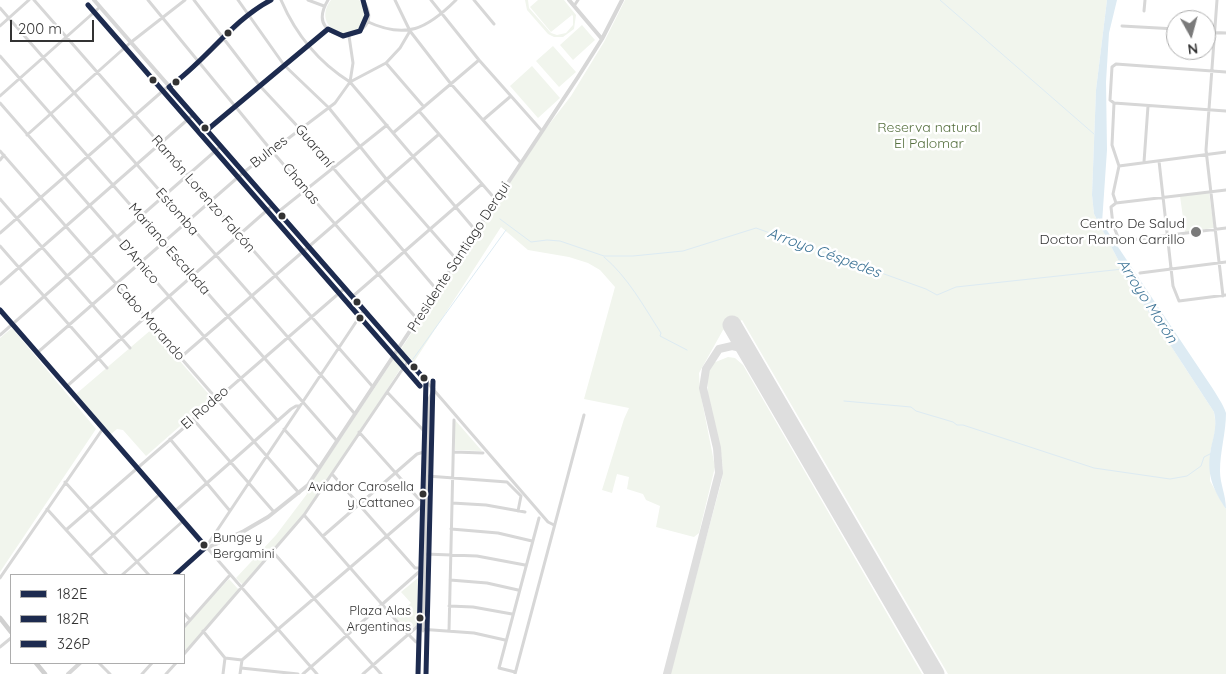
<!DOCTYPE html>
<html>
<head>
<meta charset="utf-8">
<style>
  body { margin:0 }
  #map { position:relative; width:1226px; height:674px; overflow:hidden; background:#fff; font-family:Quicksand,sans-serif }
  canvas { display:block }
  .legend { position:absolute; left:10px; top:574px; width:175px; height:90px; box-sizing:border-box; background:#fff; border:1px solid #adadad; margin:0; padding:6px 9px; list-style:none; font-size:15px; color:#333 }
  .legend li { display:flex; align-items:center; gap:10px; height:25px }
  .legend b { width:25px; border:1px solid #adadad }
  .north { position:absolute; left:1166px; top:10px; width:50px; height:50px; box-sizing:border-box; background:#fff; border:1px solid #adadad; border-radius:50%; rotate:173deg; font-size:14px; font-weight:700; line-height:20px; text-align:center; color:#333 }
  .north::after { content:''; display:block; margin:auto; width:18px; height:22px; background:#7a7a7a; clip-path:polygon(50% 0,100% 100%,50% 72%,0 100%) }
  .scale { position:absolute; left:10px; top:20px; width:84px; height:22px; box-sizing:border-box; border:2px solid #333; border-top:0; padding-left:6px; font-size:15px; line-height:18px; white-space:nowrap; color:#333; -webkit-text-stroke:4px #fff; paint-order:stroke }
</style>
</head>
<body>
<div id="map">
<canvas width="1226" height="674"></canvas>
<ul class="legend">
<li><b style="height:6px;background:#1d2b4f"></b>182E</li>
<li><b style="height:6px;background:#1d2b4f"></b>182R</li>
<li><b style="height:6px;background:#1d2b4f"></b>326P</li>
</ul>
<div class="north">N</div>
<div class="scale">200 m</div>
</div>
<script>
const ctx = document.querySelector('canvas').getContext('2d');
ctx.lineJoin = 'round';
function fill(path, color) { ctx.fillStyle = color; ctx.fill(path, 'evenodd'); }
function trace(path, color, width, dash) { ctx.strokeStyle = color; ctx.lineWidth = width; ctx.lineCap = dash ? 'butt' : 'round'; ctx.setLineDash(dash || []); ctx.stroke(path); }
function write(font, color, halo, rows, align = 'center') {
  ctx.font = font + ' Quicksand,sans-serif'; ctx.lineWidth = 5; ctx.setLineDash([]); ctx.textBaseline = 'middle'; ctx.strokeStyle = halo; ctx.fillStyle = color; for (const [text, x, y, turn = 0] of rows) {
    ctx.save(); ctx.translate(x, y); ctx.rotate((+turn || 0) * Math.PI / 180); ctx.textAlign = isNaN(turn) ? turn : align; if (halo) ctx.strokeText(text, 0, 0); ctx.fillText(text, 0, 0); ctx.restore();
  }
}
fill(new Path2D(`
  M331,0H359C364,5 366,12 364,19C357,48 309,29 331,0Z
  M525,0H528L529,8L551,33L557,35L566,33L573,25V16L566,7L572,15L551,32L530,7L538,0H564L576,15L574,29L563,37H554L548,34L527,10Z
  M625,0H1107L1096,90L1092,195L1094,214L1133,288L1214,412L1216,427L1210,453V481L1226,509V674H948L742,320L723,330L699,373L700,391L715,467L699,533L694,537L656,527L660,506L646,500L643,494L627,489L629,477L617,474L612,493L602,490L624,419L629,408L584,399L615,287L600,270L588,263L569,257L528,250L501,227L414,362L401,349L544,131L571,96L604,42Z
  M582,25L595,40L573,60L560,45Z
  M553,46L576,72L559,87L536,61Z
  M532,66L560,98L538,118L510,86Z
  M1209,192L1214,228L1185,232L1180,196Z
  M12,328L96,429L0,572V338Z
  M152,329L212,398L146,456L123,430L117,429L110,435L76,394Z
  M399,351L406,360L316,500L243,585L236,578L276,535L307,494L306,491Z
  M728,357L735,358L743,365L922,674H670L722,479C728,444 695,391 713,363Z
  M455,420L482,451L455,450Z
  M418,578L417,625L407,631L395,617L411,603L401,592Z
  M229,579L239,590L184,654V627Z`), '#f1f5ed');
fill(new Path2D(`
  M1107,0H1117L1109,33L1106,82L1107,150L1102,223L1211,386C1216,394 1223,404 1226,413C1226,432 1220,452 1220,471C1220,484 1226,495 1226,509C1214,491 1207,476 1210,454C1212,439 1218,429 1214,412L1133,288L1094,214L1092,195L1096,90Z`), '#ddebf3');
trace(new Path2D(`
  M940,0L1094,134
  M500,219L531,242L547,240L560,241L604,256H633L683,251L756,228L926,289L937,295L956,287L1123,269
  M604,257C628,277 644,307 661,333L660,336L687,350
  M413,359L506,230
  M844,401L911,407L916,411L953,422L957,425H963L1094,468L1170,479L1187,476L1201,466L1204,457L1210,454`), '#ddebf3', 1);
trace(new Path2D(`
  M667,674L719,473L717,448L703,388L706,369L719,349L732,346L746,349`), '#dedede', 8);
trace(new Path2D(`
  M732,325L935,674`), '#dedede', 19);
trace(new Path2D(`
  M34,0L373,387
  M148,0L271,150L418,320
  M194,0L260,86L300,129L437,290
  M238,0L284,65L329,108L387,180L457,260
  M281,0C296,35 318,62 350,82L476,231
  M308,0L324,6
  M328,0C299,48 392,44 363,0
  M395,0L410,31L451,84L521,163
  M431,0L479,60L542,131
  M474,0L494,24
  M1217,0L1206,150L1223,296
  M574,6L578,0
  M0,8L355,414
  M1144,11L1145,0
  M366,21C406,40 427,29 456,0
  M0,26L29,0
  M1122,26L1176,29
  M1206,32L1226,33
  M349,36L353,63L350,82
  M0,56L337,441
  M386,63L424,107
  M1226,72L1116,64L1112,67L1110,100L1114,103L1226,111
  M0,96L100,7
  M0,103L278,421
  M1114,103L1112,145L1119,166L1113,194L1116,203L1111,207L1113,225L1118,237L1123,238V241L1226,228
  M419,111L496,200
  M483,120L511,96
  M207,130L328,29
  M393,133L479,60
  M27,135L130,43L185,0
  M0,151L299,493
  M0,160L4,155
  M1159,161L1173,286L1179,301L1226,295
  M1144,162L1148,106
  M1119,166L1226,152
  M0,199L130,348
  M1116,203L1226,190
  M278,212L387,125
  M0,233L165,89L199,63L254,10L271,0
  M117,237L221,146
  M0,246L107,368
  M1140,273L1226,262
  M0,284L194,114
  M352,297L482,184
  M0,310L317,674
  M0,335L114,235
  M37,353L244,172L335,103L350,82L386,63L400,48L410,31
  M181,357L438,135
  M426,381L548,522L554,525
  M66,387L273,205
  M387,392L424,431
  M193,419L274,512
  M284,429L319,468
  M359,432L418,498L422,501
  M170,439L230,511
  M454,452L483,453
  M332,474L415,568H421
  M427,476L507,482L521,496L518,511
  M65,482L149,575
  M452,503L486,505L525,512
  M47,509L107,575
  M174,512L291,409L296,406H299
  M304,515L408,634L416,642H419
  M451,529L498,533L532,541
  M66,530L345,288
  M323,536L417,454L424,452
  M206,547L364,310
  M273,552L381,674
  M425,554L477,556L525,565
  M90,556L159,495
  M122,575L182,522
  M0,578L102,430
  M450,580L487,583L518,590
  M449,606L473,607L512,614
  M184,613L190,620
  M184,627L230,575
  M419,629L474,633L505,640
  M203,631L225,658
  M423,631L429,399L434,389
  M449,631L454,420
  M0,647L11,638
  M184,654L304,515L408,361
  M242,660L422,506
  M99,663L110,674
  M241,668L298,674
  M515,672L499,668L539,518
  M142,674L152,663
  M166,674L176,663
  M223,674L225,658L242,660
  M240,674L242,660
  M303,674L420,571
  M363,674L419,625
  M515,674L584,415`), '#d7d7d7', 3);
trace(new Path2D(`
  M94,0L426,381L418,674
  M569,0L602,39
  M175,575L203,550L244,531L268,517L308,485L578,77L602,39L622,0
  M68,674L80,663`), '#d7d7d7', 4);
trace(new Path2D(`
  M0,618L11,632
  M36,663L45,674`), '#d0d0d0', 4.5);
trace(new Path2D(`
  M271,0C231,21 206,61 169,87L426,381
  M207,130L328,29L343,36L360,31L367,15L363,0
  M418,674L426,381`), '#1d2b4f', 5);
trace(new Path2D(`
  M88,5L420,386
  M426,674L433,381`), '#1d2b4f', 5);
trace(new Path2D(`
  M0,310L206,547
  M175,575L206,547`), '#1d2b4f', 5);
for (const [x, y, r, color] of [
  [228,33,4.5,"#333"],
  [153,80,4.5,"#333"],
  [176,82,4.5,"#333"],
  [205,128,4.5,"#333"],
  [282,216,4.5,"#333"],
  [1196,232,6,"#7a7a7a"],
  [357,302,4.5,"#333"],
  [360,318,4.5,"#333"],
  [414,367,4.5,"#333"],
  [424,378,4.5,"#333"],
  [423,494,4.5,"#333"],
  [204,545,4.5,"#333"],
  [420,618,4.5,"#333"]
]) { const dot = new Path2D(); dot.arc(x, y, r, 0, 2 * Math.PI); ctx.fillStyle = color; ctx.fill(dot); trace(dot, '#fff', 2); }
write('13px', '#333', '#fff', [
  ["Aviador Carosella",414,487],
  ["y Cattaneo",414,503],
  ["Bunge y",213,538,"left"],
  ["Bergamini",213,554,"left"],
  ["Plaza Alas",411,611],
  ["Argentinas",411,627]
], 'right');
write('14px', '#56703f', '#fff', [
  ["Reserva natural",929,128],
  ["El Palomar",929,144]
]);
write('14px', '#333', '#fff', [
  ["Guaraní",314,146,50],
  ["Bulnes",269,152,-38],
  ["Chanas",301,184,50],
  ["Ramón Lorenzo Falcón",203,194,49],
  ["Estomba",177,212,49],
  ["Mariano Escalada",169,249,49],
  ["Presidente Santiago Derqui",459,257,-57],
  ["D'Amico",139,262,49],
  ["Cabo Morando",150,322,49],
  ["El Rodeo",205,408,-41]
]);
write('14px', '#333', '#fff', [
  ["Centro De Salud",1185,224],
  ["Doctor Ramon Carrillo",1185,240]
], 'right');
write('italic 15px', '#3f7597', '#fff', [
  ["Arroyo Céspedes",824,253,20],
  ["Arroyo Morón",1147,301,57]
]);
</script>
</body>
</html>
